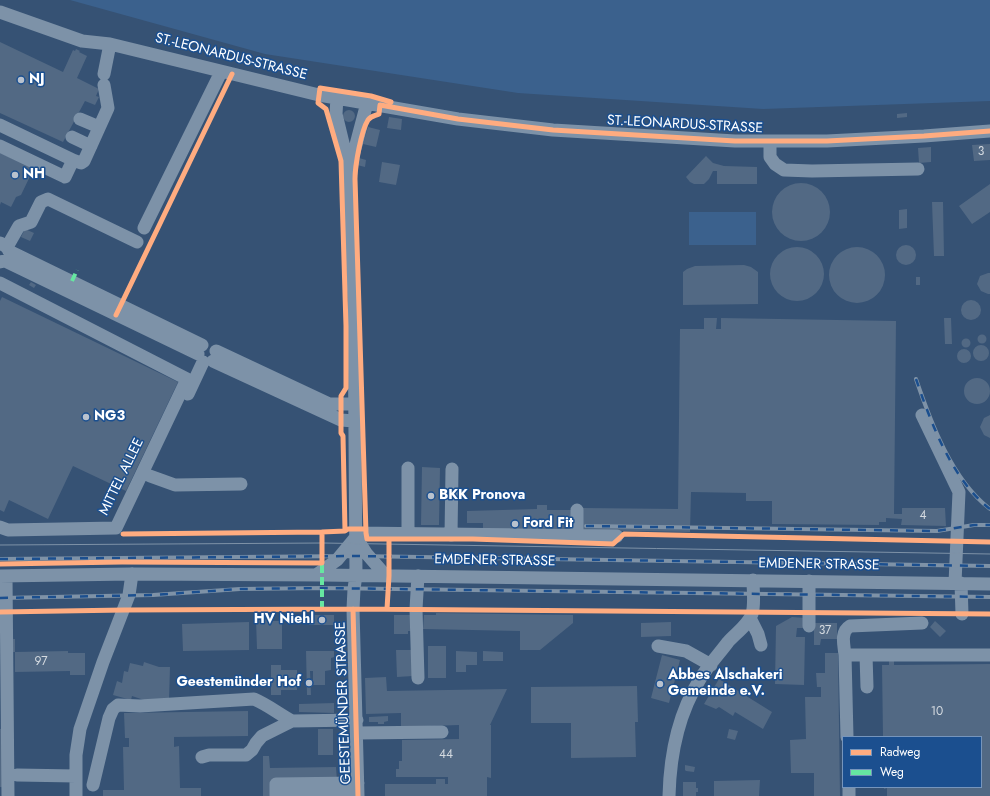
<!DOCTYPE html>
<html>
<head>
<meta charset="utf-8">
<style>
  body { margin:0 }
  #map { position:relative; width:990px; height:796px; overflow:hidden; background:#365274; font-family:Jost,sans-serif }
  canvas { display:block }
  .legend { position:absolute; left:842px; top:736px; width:140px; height:52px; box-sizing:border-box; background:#1b4f8f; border:1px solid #7695bc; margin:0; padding:5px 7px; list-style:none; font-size:12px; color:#fff }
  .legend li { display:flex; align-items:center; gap:8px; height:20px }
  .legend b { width:20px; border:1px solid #7695bc }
</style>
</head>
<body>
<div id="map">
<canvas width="990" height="796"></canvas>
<ul class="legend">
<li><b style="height:5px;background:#ffac80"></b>Radweg</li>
<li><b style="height:5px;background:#66e7a1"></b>Weg</li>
</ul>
</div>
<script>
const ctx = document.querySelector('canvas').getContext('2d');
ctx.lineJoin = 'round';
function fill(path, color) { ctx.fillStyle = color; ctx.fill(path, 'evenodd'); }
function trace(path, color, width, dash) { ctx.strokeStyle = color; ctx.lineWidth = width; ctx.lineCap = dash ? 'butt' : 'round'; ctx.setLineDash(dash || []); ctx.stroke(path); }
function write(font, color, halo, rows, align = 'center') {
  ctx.font = font + ' Jost,sans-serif'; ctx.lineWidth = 3; ctx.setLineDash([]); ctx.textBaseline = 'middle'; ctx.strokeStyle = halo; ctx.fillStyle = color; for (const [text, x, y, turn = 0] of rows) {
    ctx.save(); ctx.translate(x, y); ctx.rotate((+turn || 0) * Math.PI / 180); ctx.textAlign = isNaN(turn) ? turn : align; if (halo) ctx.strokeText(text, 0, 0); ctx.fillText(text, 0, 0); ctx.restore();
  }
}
fill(new Path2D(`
  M70,0H990V101L763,109L518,93L265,54Z
  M689,212H756V245H689Z`), '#3b618d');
fill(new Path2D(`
  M0,42L63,72L73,50L75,51L76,49L80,51L79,52L87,56L77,78L99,89L96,96L99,97L95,105L85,101L63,142L0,113Z
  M343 116a6 6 0 1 1 12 0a6 6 0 1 1-12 0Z
  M907,113V117L897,118V114Z
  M389,117L402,119L401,130L387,128Z
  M368,127L380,130L376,147L363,144Z
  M990,144V160L974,161L972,145Z
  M931,147V162L919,163L918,148Z
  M0,153L34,168L21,195L16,197L11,207L1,202L0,205Z
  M706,156L713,163L724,166L757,167V184H717V171H713L709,179L704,184H694L690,182L686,177Z
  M359,158L366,160L365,167L357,165Z
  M382,162L400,165L396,185L379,182Z
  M772 212a29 29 0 1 1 58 0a29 29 0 1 1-58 0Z
  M990,184V212L972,224L959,206Z
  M932,202H943L944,256H934Z
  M907,209V228L899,229V210Z
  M25,229L34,233L30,241L21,237Z
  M896 255a10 10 0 1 1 20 0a10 10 0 1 1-20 0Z
  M829 275a28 28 0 1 1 56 0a28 28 0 1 1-56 0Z
  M770 274a27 27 0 1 1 54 0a27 27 0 1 1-54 0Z
  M744,265L751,267L758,272V304L683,305V272L687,269L695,266Z
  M988,273H990V294H988L981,291L977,284L980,276Z
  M916,277H920V285H916Z
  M31,282L36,285L34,288L29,285Z
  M2,297L178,382L126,491L73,466L48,519L9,500L4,512L0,510V301Z
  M961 310a10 10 0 1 1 20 0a10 10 0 1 1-20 0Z
  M704,318H717L716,329H721V318L896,321L894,514H902V508H945L946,526L901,525L902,519L886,518V522H879V525L772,524V501H746V493L691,492L690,532L583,530V508L678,509L680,329H704Z
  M944,318H951L952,344H945Z
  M977.5 339a4.5 4.5 0 1 1 9 0a4.5 4.5 0 1 1-9 0Z
  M961.5 343a4.5 4.5 0 1 1 9 0a4.5 4.5 0 1 1-9 0Z
  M973 353a8 8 0 1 1 16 0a8 8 0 1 1-16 0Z
  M957 356a7 7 0 1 1 14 0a7 7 0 1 1-14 0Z
  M964 391a13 13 0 1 1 26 0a13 13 0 1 1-26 0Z
  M990,415V438L984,435L980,427L984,418Z
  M422,467L440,468L439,525H421Z
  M537,505H547V510H574V529L510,528V530L483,529V523H467V511L537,509Z
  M436,613L573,615V623L540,650H520V631L423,629L424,615H436Z
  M309,615H334V625H309Z
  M394,615H412L411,631H408V634H394Z
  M792,617L805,618L804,628H797L796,637H805L804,685L775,684L776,626Z
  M270,619V621H282V649H257L256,620Z
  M935,621L946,631L940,637L930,627Z
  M249,622V650L183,651L182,624Z
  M671,622V636L641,637V623Z
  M814,623H837V639H821L820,645H814Z
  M8,639H15V652L68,651V653H85V675H70V671L15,672V652H9Z
  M428,646H446V678H428Z
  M396,650H413V676L397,677Z
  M306,651H334V657L331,658V670L325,671V685H313V671H310L311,695H307Z
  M456,651L477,652V665H466V672H456Z
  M483,651L503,652V661H483Z
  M825,653H838L840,796H814V773H791L790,740L806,739L805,697H821V687H817L816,673H825Z
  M662,655L680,660L669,703L651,698Z
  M889,661H894V665H897L990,664V796H887V788L884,789V787H981V737H883L882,665H889Z
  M144,662L159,667H170L169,701H147L132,696L131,700L113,695L117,681L122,683L124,671L128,672L130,663L143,666Z
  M271,665H281V670H297V690H281V695H271Z
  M386,677L387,691L507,689L490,725H491V778L487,777V796H385V784H436V779H445V784H448V777H396V769H399V761H402V740L459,739V725L401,727V713L366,714L365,678Z
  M719,679L772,712L763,729L735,712L733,716L719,707L716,709L704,704Z
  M637,686L638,722H635L636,757L571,758V723H531V687Z
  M334,703V713L299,712V704Z
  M248,711V736L174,737V747L179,746L180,788H201V796H103V790H124L123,747H129V738H125L124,713Z
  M388,716V721L384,722V724H378V722H369V717Z
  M0,729H1L4,787H0Z
  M318,729H333V755H318Z
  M729,729L738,731L735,740L727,738Z
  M263,756H269L270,768L336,767L337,781L270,782V796H263Z
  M685,765L695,767L694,772L686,771L685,770Z
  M760,780L759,796H714V781Z
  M683,782H696V788H698V792H696V796H683Z`), '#526984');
trace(new Path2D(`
  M0,12L82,41L110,44L319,95L458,119L553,130L735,141H827L924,136L990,131
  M104,74L110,44
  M337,97L336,114L343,143L349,190L354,300L356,575L354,589L353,609L358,796
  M80,119L99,127
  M0,125L73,160L65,177L0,146
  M72,137L91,146
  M770,141V157L775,164L784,170L812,171L918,169
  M73,160L81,163L84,161L108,108L104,85
  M351,173L353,156L367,103
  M144,228L221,72
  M0,243L7,247L9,251L202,345
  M7,247L19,226L31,222L41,202L48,199L137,242
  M0,262L5,261L32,274L198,354
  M0,283L187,379L116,528L8,530L0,527
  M216,351L329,404H354
  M213,361L341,420L354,421
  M188,394L203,362
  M922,415L959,492L955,583
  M150,476L175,485L241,484
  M577,510V536
  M356,533L617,536
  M408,534V468
  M451,535L452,469
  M316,575L337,560L356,537L366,553L386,576
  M0,576L132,574L322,575L990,584
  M6,576L8,796
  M961,583L962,614
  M750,618L758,634L761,645
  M809,626V581
  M658,646L686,651L711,665
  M845,655C844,645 840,632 850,626L922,623
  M866,655L867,687
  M418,678L416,609L418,576
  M357,733L442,732
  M847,737L845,655H990
  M202,757L209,755H246L252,750L256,743L262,736L292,721L357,720
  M17,775L76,776
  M358,783L276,784V795L358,794
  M93,785L109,718L113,709L118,705L140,706L254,699C268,705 279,714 292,721
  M849,787V796
  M76,796V755L80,729L103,662L129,595L132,574
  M669,796C670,755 678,714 700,679C708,666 719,654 728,642C736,633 748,625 752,614C755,604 753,591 753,580`), '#7d92a8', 13);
trace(new Path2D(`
  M0,545L323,543L990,554`), '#7e92a7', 1);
const rail = new Path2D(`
  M916,379C931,423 952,480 990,509
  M586,526L937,531L974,525H990
  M0,559L356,556L990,566
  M0,598L153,595L240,589L322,588L990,597`);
trace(rail, '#7e92a7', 4);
trace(rail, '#1b4f8f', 2.5, [8]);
trace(new Path2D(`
  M72,281L77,270
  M322,609V563`), '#66e7a1', 4, [8, 4]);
trace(new Path2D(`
  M116,315L232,74
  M345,531L343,436L341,433V396L346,388V326L341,161L326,109L318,103L320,88L371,96L391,102
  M123,534L322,532
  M389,539H473L613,544L624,534L990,542
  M0,564L122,562L322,563V532L345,531L348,529H366
  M353,609L358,796
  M387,609L389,576V539H367L366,533L355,179C355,166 361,131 368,120C371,116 375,116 379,114L380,105L458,119L553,130L735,141H827L924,136L990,131
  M0,612L124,610L353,609L990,614`), '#ffac80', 5);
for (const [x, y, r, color] of [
  [21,80,4,"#b9c2ce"],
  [15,175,4,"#b9c2ce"],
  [86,417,4,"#b9c2ce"],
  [431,496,4,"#b9c2ce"],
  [515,524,4,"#b9c2ce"],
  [322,620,4,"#b9c2ce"],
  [309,683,4,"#b9c2ce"],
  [660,684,4,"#b9c2ce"]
]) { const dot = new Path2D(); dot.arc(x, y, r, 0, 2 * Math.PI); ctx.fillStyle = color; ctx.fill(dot); trace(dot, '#1b4f8f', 1.5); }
write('12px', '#d4dae0', null, [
  ["3",981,152],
  ["4",923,516],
  ["37",825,631],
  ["97",41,662],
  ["10",937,712],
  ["44",446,755]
]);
write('14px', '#fff', '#1b4f8f', [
  ["ST.-LEONARDUS-STRASSE",231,57,14],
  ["ST.-LEONARDUS-STRASSE",685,125,3],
  ["MITTEL ALLEE",122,477,-64],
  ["EMDENER STRASSE",495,561,1],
  ["EMDENER STRASSE",819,565,1],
  ["GEESTEMÜNDER STRASSE",344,703,-92]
]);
write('bold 14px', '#fff', '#1b4f8f', [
  ["NJ",29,80],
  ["NH",23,175],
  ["NG3",94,417],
  ["BKK Pronova",439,496],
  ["Ford Fit",523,524],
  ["HV Niehl",314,620,"right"],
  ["Abbes Alschakeri",668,676],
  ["Gemeinde e.V.",668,692],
  ["Geestemünder Hof",301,683,"right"]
], 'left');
</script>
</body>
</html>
